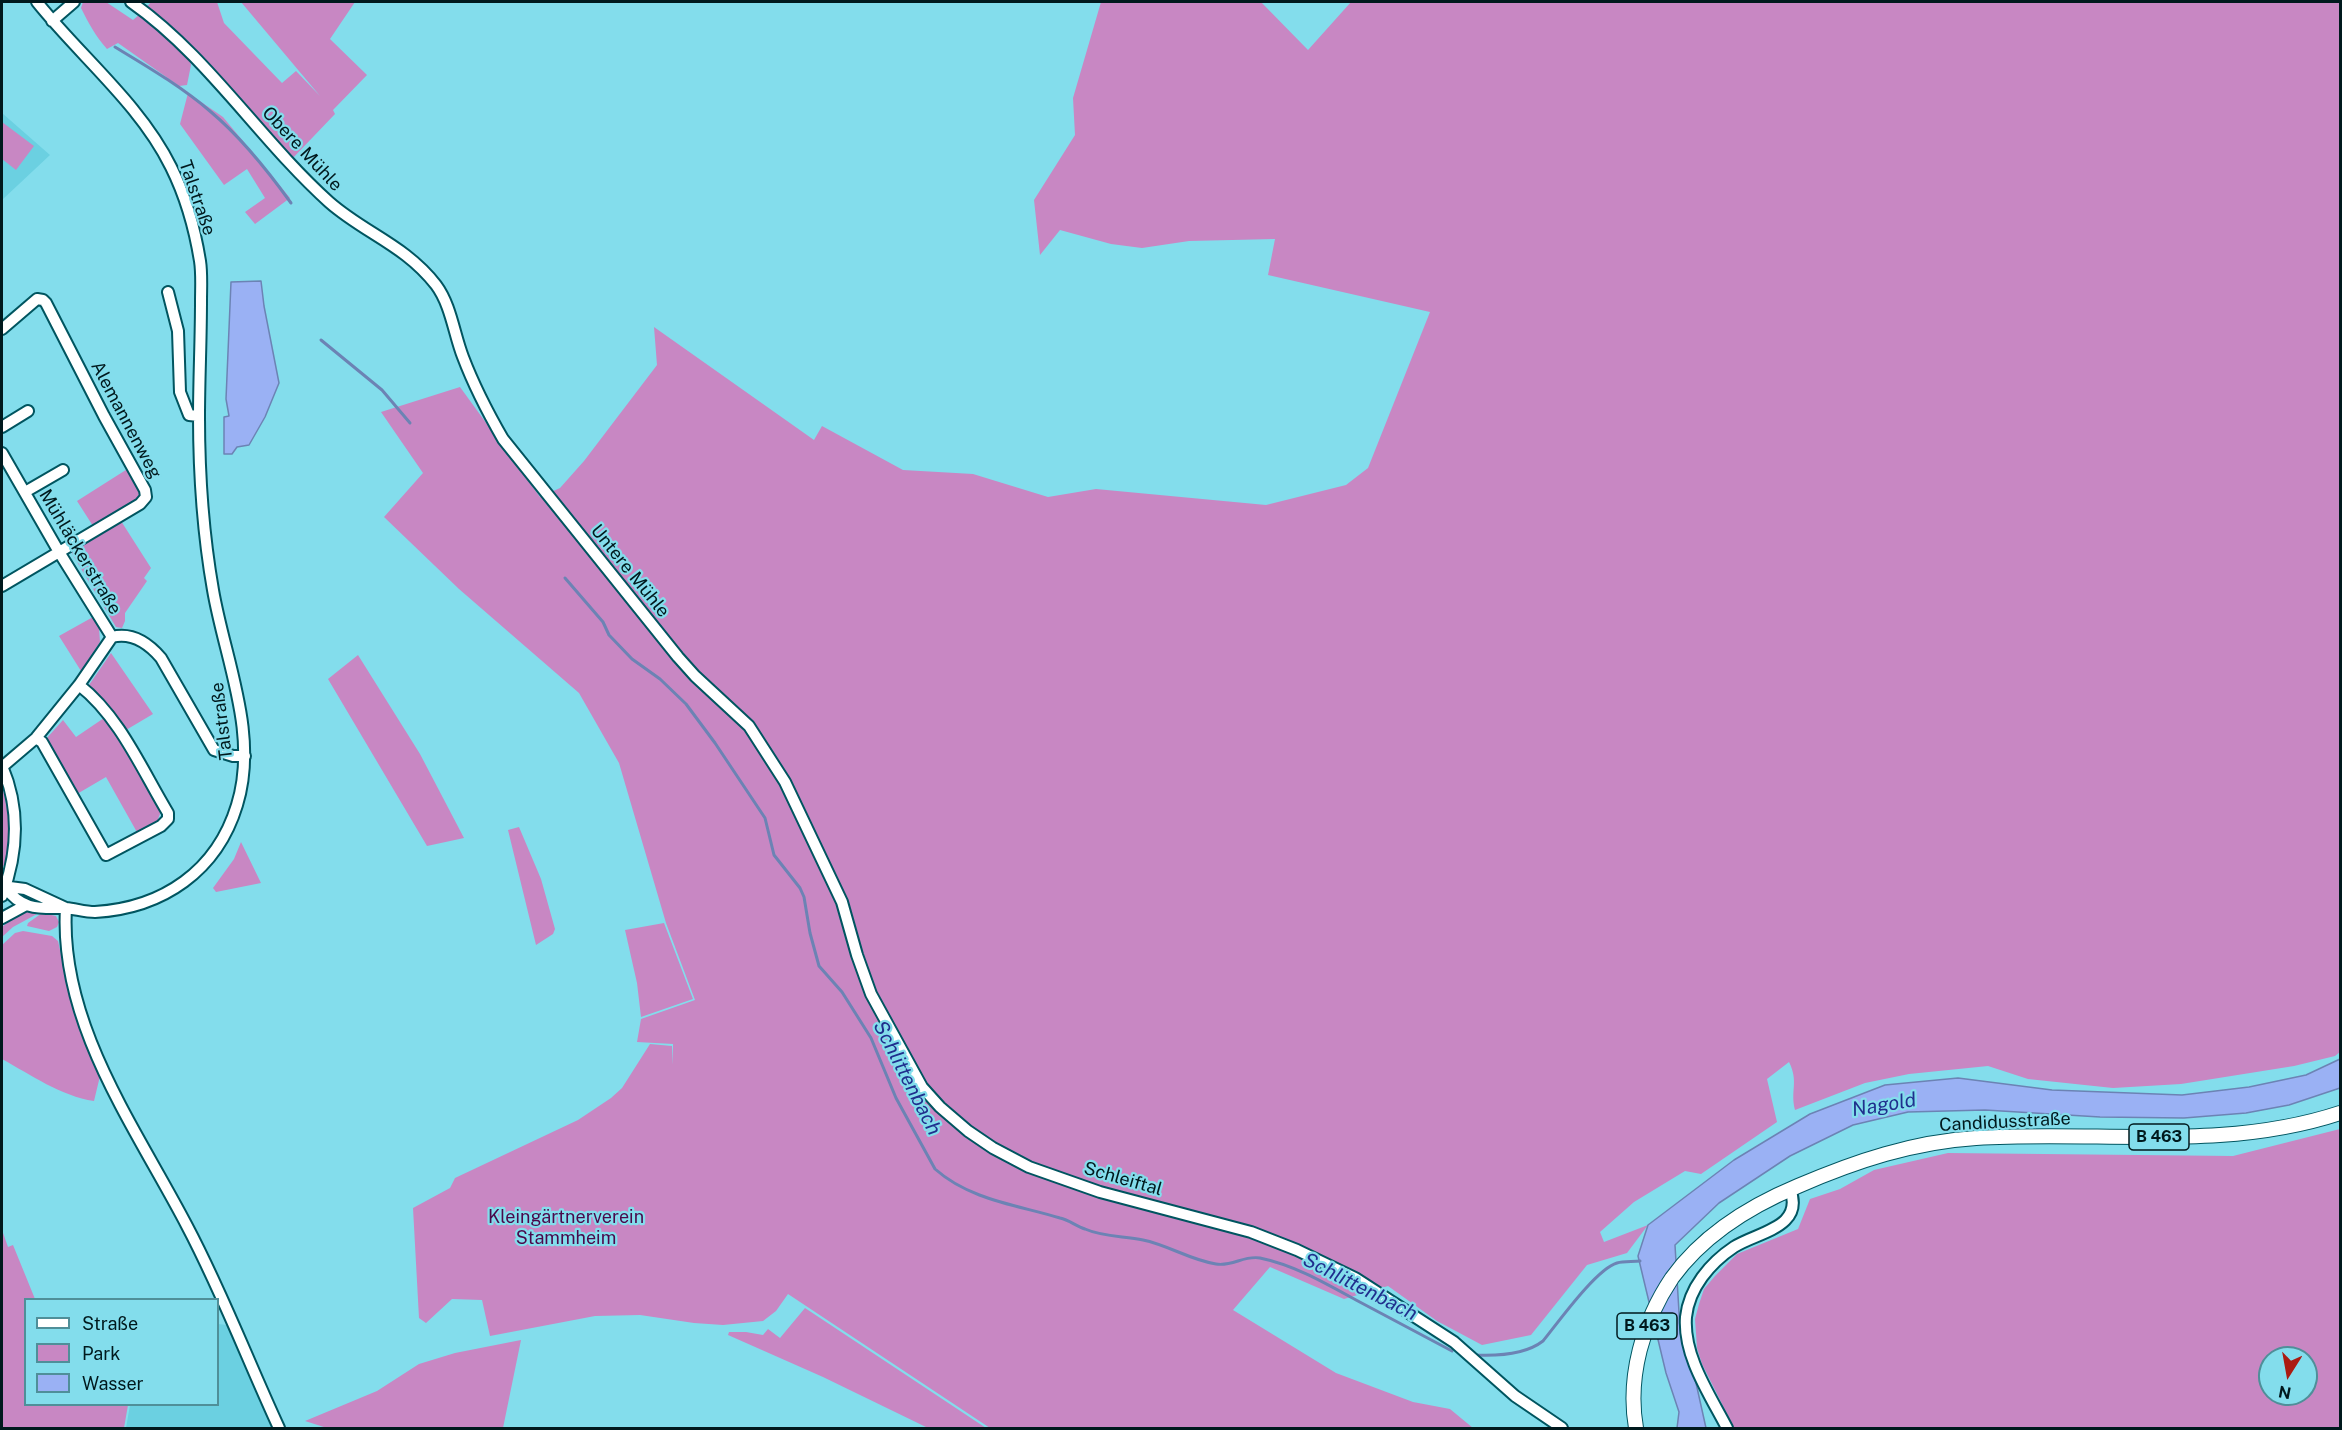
<!DOCTYPE html>
<html>
<head>
<meta charset="utf-8">
<style>
  body { margin:0 }
  #map { position:relative; width:2342px; height:1430px; overflow:hidden; background:#83ddec; font-family:"Public Sans",sans-serif }
  canvas { display:block }
  .frame { position:absolute; inset:0; border:3px solid #00191d; pointer-events:none }
  .legend { position:absolute; left:24px; top:1298px; width:195px; height:108px; box-sizing:border-box; background:#83ddec; border:2px solid #4f8f99; margin:0; padding:8px 10px; list-style:none; font-size:18px; color:#00191d }
  .legend li { display:flex; align-items:center; gap:12px; height:30px }
  .legend b { width:30px; border:2px solid #4f8f99 }
  .north { position:absolute; left:2258px; top:1346px; width:60px; height:60px; box-sizing:border-box; background:#83ddec; border:2px solid #4f8f99; border-radius:50%; rotate:191deg; font-size:16px; font-weight:700; line-height:24px; text-align:center; color:#00191d }
  .north::after { content:''; display:block; margin:auto; width:21px; height:27px; background:#ab1b11; clip-path:polygon(50% 0,100% 100%,50% 72%,0 100%) }
</style>
</head>
<body>
<div id="map">
<canvas width="2342" height="1430"></canvas>
<div class="frame"></div>
<ul class="legend">
<li><b style="height:8px;background:#fff"></b>Straße</li>
<li><b style="height:16px;background:#c887c3"></b>Park</li>
<li><b style="height:16px;background:#9ab1f4"></b>Wasser</li>
</ul>
<div class="north">N</div>
</div>
<script>
const ctx = document.querySelector('canvas').getContext('2d');
ctx.lineJoin = 'round';
function fill(path, color) { ctx.fillStyle = color; ctx.fill(path, 'evenodd'); }
function trace(path, color, width, dash) { ctx.strokeStyle = color; ctx.lineWidth = width; ctx.lineCap = dash ? 'butt' : 'round'; ctx.setLineDash(dash || []); ctx.stroke(path); }
function write(font, color, halo, rows, align = 'center') {
  ctx.font = font + ' "Public Sans",sans-serif'; ctx.lineWidth = 4.5; ctx.setLineDash([]); ctx.textBaseline = 'middle'; ctx.strokeStyle = halo; ctx.fillStyle = color; for (const [text, x, y, turn = 0] of rows) {
    ctx.save(); ctx.translate(x, y); ctx.rotate((+turn || 0) * Math.PI / 180); ctx.textAlign = isNaN(turn) ? turn : align; if (halo) ctx.strokeText(text, 0, 0); ctx.fillText(text, 0, 0); ctx.restore();
  }
}
fill(new Path2D(`
  M2,113L50,155L2,200Z
  M218,1324L227,1325L274,1428H126L130,1405L218,1404Z`), '#6bd0e1');
fill(new Path2D(`
  M83,2H106L133,20L140,14L189,57L191,65L187,85L179,86L118,43L107,49C96,37 88,22 81,8Z
  M151,2H217L224,23L282,83L296,71L320,96L241,2H355L330,39L367,75L333,110L335,114L291,160L145,9Z
  M1101,2H1261L1308,50L1351,2H2340V1052L2335,1056L2294,1066L2181,1084L2113,1088L2028,1079L1988,1066L1909,1074L1865,1083L1795,1110C1790,1090 1799,1082 1789,1062L1767,1079L1777,1122L1701,1174L1685,1171L1634,1202L1600,1232L1604,1242L1648,1225L1627,1253L1587,1265L1531,1335L1482,1345L1437,1321L1388,1286L1344,1299L1270,1267L1233,1310L1336,1373L1413,1402L1450,1409L1473,1428H990L788,1294L776,1311L763,1321L723,1325L694,1323L640,1315L595,1316L490,1336L482,1300L452,1299L426,1323L419,1318L413,1208L450,1188L455,1178L578,1120L611,1098L622,1088L650,1044L672,1046L673,1065V1044L637,1042L641,1019L695,1000L666,923L619,763L579,693L459,589L384,517L423,473L381,412L460,387L540,497L560,488L584,461L657,365L654,327L814,440L822,426L903,470L973,474L1048,497L1096,489L1266,505L1346,485L1368,468L1430,312L1268,275L1275,239L1189,241L1142,248L1111,244L1060,230L1040,255L1034,200L1075,135L1073,98Z
  M188,93L223,117L290,198L255,224L245,212L265,198L247,169L224,185L180,124Z
  M2,122L34,146L16,170L2,159Z
  M129,468L140,492L137,500L93,526L77,501Z
  M121,521L151,568L144,578L147,581L125,613V621L122,628L116,627L71,552Z
  M93,617L99,628L100,642L81,671L59,636Z
  M111,653L153,714L126,730L103,699L89,685Z
  M358,655L420,754L464,838L427,846L328,679Z
  M104,718L119,738L161,811L157,822L138,834L106,777L77,794L46,739L63,720L76,737Z
  M2,784C6,805 18,850 2,868Z
  M519,827L541,879L555,929L553,934L536,945L508,830Z
  M241,842L261,883L216,892L213,888L234,859Z
  M27,910L37,911V914L13,927L2,937V927L19,913Z
  M42,913L56,916L59,922L57,927L49,931L27,926L28,923Z
  M664,923L693,999L641,1017L637,983L625,930Z
  M23,931L52,936L58,941L69,990L100,1076L94,1101C61,1096 31,1075 2,1059V945L15,933Z
  M2340,1129V1428H1734L1702,1364L1697,1348L1695,1319L1699,1304L1704,1289L1715,1276L1737,1254L1798,1229L1810,1199L1840,1189L1874,1170L1948,1153L2233,1156ZM2270,1358H2306V1394H2270Z
  M2,1230L8,1247L13,1245L35,1299H43L26,1300V1404L128,1405L124,1428H2Z
  M805,1308L986,1428H928L823,1377L728,1335L729,1332H746L763,1335L768,1329L780,1338Z
  M521,1340L503,1428H327L305,1421L377,1391L419,1364L455,1353Z`), '#c887c3');
const water = new Path2D(`
  M261,281L264,306L279,383L265,417L249,445L237,447L232,454H224V417L229,416L226,399L231,282Z
  M2340,1059V1088L2289,1105L2246,1113L2184,1118L2100,1117L1985,1110L1908,1112L1853,1125L1790,1156L1719,1203L1675,1245L1680,1329L1696,1383L1706,1428H1677L1679,1412L1666,1373L1638,1256L1648,1225L1734,1160L1810,1114L1885,1085L1958,1078L2052,1090L2182,1095L2249,1087L2306,1075Z`);
fill(water, '#9ab1f4');
trace(water, '#6c83b4', 1.5);
trace(new Path2D(`
  M115,47C148,67 182,87 211,112C242,138 268,171 291,203
  M321,340L382,390L410,423
  M565,578L603,622L609,635L632,659L660,679L686,704L715,743L765,818L774,855L800,888L804,897L810,933L819,966L842,992L871,1038L896,1098L935,1169C970,1200 1017,1205 1060,1218C1069,1220 1076,1226 1085,1229C1103,1237 1124,1236 1143,1240C1168,1245 1190,1260 1216,1264C1232,1267 1244,1255 1260,1258C1294,1265 1325,1283 1356,1300C1388,1317 1420,1334 1452,1351
  M1475,1355C1497,1356 1525,1355 1543,1341C1557,1324 1596,1269 1617,1263C1624,1261 1633,1262 1640,1261`), '#6c83b4', 3);
const minor = new Path2D(`
  M131,2C208,56 259,139 329,202C364,233 405,245 436,285C451,305 454,334 463,357C474,386 488,413 503,439L678,657L695,676L749,726L785,782L842,902L857,955L871,994L922,1087L940,1107L968,1131L993,1148L1029,1167L1100,1192L1251,1232L1297,1250L1355,1278L1454,1342L1515,1396L1562,1428
  M52,21L74,2
  M168,292L178,331L180,392L189,415L199,416
  M2,329L37,299L43,300L46,303L104,416L145,490L146,497L140,504L2,586
  M2,427L28,411
  M2,453L59,552L112,637L79,685L36,738L2,767
  M25,492L63,470
  M112,637C132,632 149,644 161,658L214,750L233,756H245
  M36,738L42,742L106,855L161,826L168,819V813C142,770 120,717 79,685
  M2,766C20,808 18,853 2,896
  M2,886L25,889L66,908
  M5,887C22,911 40,908 66,908C76,909 85,912 95,912C163,908 217,871 237,805C259,734 225,660 213,590C203,533 199,475 199,417C199,378 201,340 201,301C201,288 202,274 200,261C195,230 185,195 171,167C140,104 80,56 37,2
  M66,908C59,1024 136,1128 187,1226C222,1292 248,1361 279,1428
  M2,918L26,905
  M1727,1428C1710,1395 1683,1356 1686,1317C1689,1288 1710,1263 1734,1247C1757,1232 1805,1228 1790,1189`);
const major = new Path2D(`
  M1636,1428C1627,1377 1643,1321 1672,1278C1703,1235 1750,1206 1798,1186C1856,1161 1913,1142 1976,1138C2098,1130 2222,1152 2340,1113`);
trace(minor, '#005560', 14);
trace(major, '#005560', 16);
trace(minor, '#fff', 10);
trace(major, '#fff', 14);
for (const [x, y, w] of [
  [2159,1137,60],
  [1647,1326,60]
]) { const box = new Path2D(); box.roundRect(x - w / 2, y - 13, w, 26, 4.5); ctx.fillStyle = '#83ddec'; ctx.fill(box); trace(box, '#00191d', 1.5); }
write('bold 16px', '#00191d', null, [
  ["B 463",2159,1137],
  ["B 463",1647,1326]
]);
write('18px', '#00191d', '#83ddec', [
  ["Obere Mühle",302,149,47],
  ["Talstraße",197,198,71],
  ["Alemannenweg",126,420,62],
  ["Mühläckerstraße",80,552,59],
  ["Untere Mühle",630,571,51],
  ["Talstraße",222,721,-97],
  ["Candidusstraße",2005,1122,-3],
  ["Schleiftal",1123,1179,16]
]);
write('18px', '#4b084a', '#83ddec', [
  ["Kleingärtnerverein",566,1217],
  ["Stammheim",566,1238]
]);
write('italic 20px', '#202f8d', '#83ddec', [
  ["Schlittenbach",907,1078,63],
  ["Nagold",1884,1105,-9],
  ["Schlittenbach",1360,1287,27]
]);
</script>
</body>
</html>
